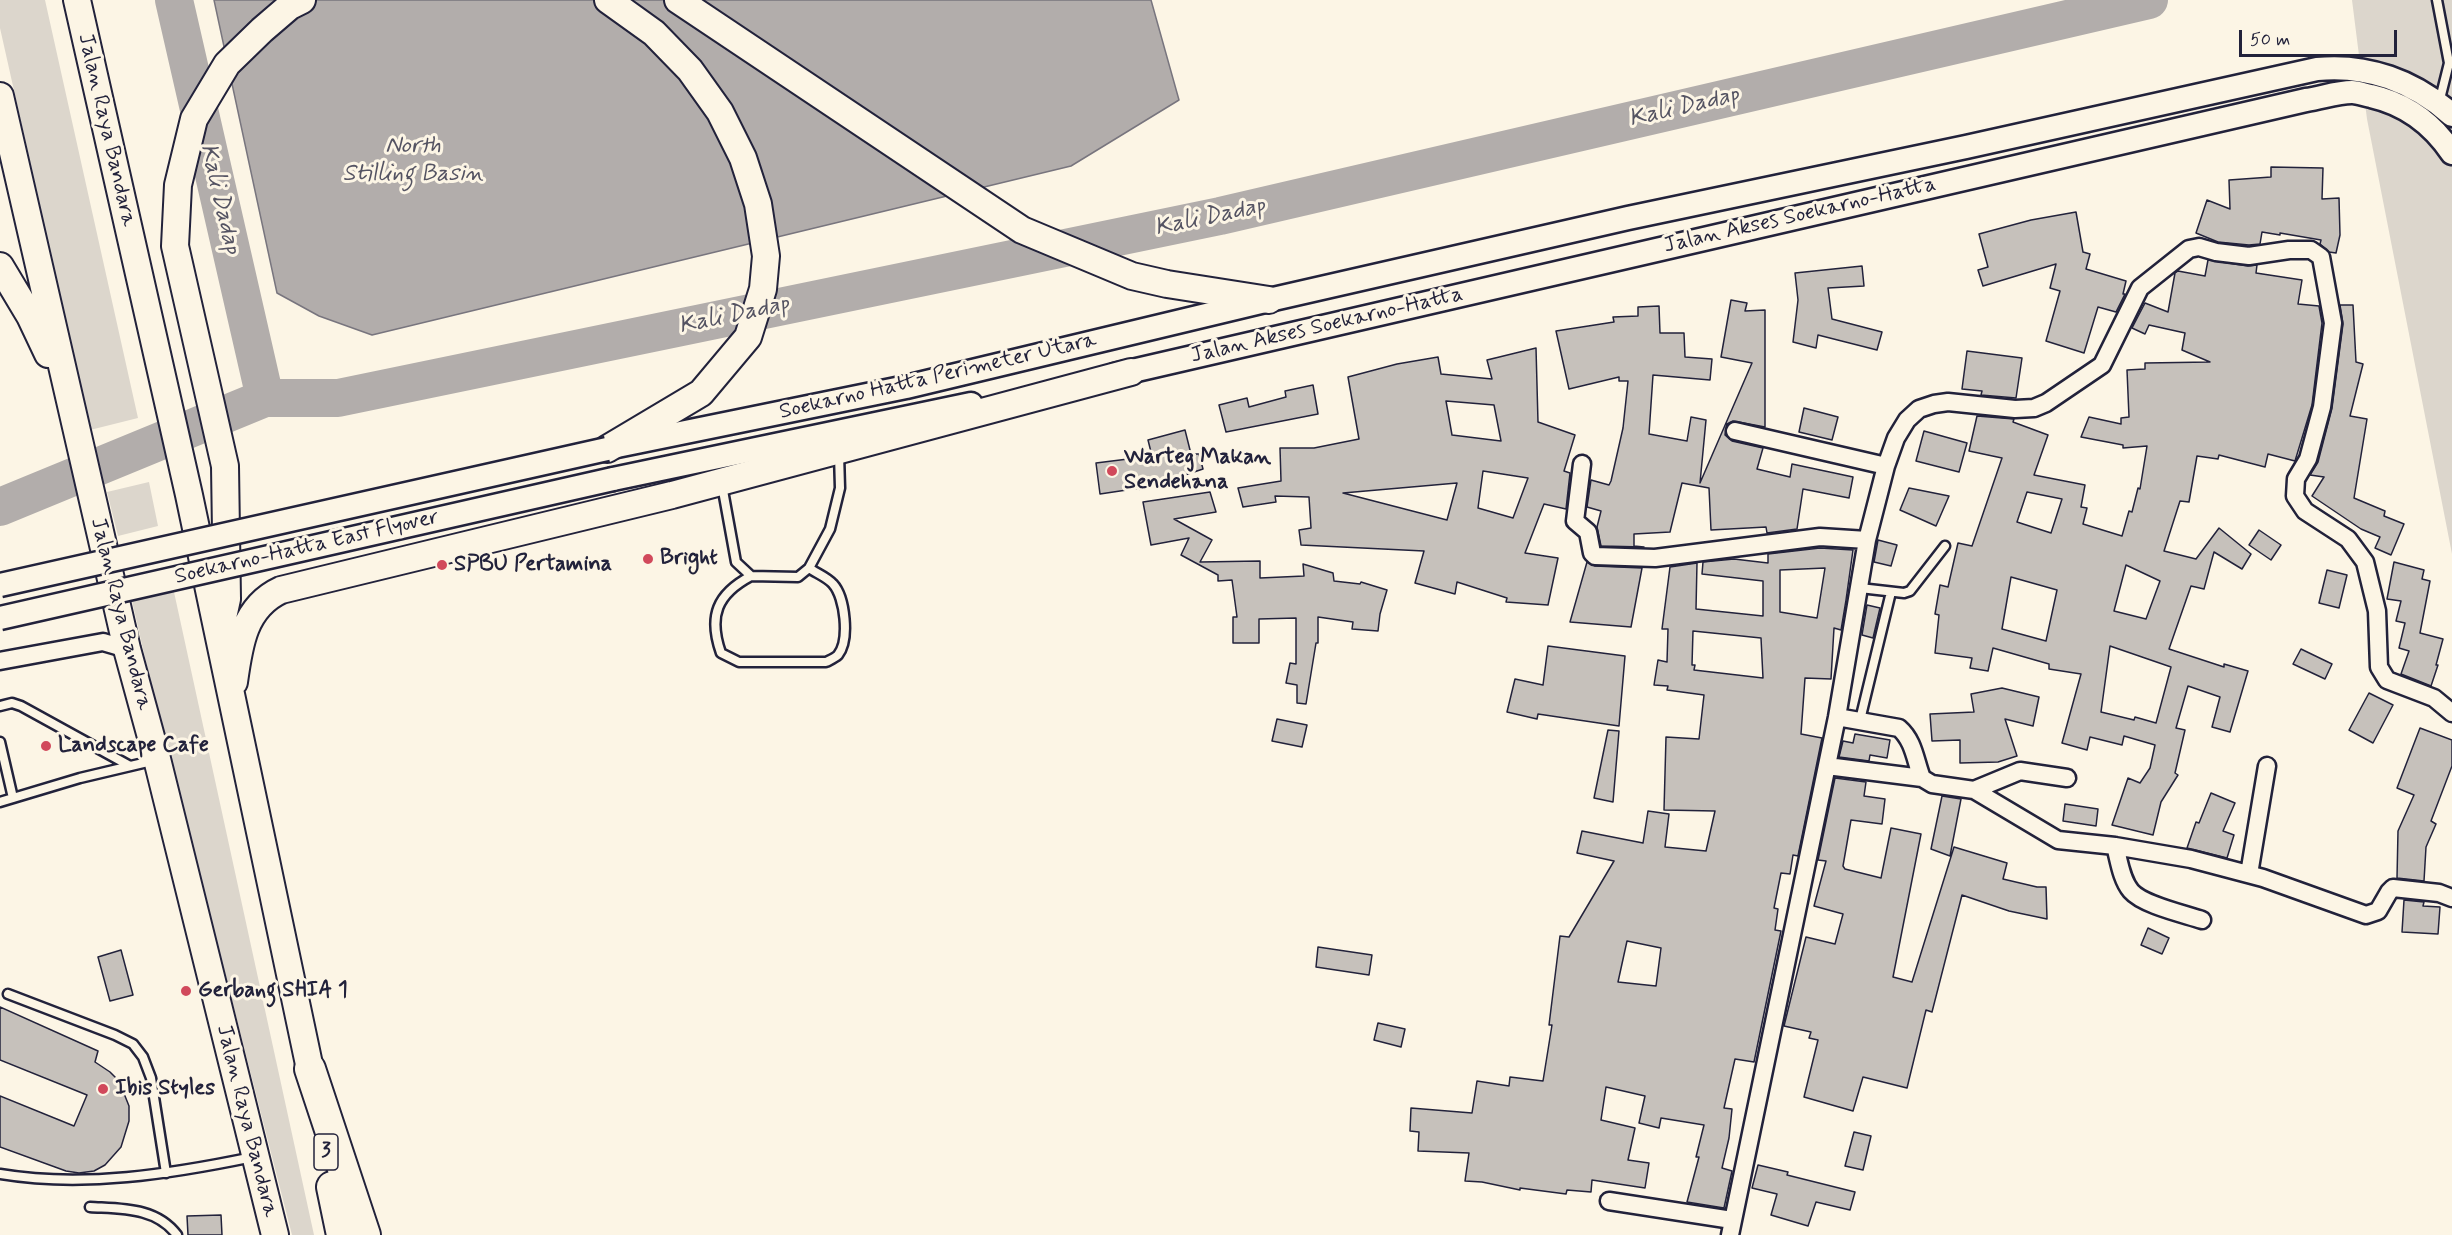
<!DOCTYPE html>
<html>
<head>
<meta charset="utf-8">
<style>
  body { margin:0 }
  #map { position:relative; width:2452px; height:1235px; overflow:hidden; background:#fcf5e5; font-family:Mynerve,sans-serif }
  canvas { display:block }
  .scale { position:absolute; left:2239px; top:30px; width:158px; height:27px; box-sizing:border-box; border:3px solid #22223b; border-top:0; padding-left:8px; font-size:18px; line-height:21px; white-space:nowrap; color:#22223b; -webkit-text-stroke:4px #fcf5e5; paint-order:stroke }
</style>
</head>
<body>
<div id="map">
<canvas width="2452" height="1235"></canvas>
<div class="scale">50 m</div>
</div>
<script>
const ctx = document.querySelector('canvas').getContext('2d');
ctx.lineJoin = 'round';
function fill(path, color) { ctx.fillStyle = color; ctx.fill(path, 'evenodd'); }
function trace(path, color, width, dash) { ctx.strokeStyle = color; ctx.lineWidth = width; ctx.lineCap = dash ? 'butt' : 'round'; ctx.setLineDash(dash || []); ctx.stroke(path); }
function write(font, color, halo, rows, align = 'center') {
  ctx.font = font + ' Mynerve,sans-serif'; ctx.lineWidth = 6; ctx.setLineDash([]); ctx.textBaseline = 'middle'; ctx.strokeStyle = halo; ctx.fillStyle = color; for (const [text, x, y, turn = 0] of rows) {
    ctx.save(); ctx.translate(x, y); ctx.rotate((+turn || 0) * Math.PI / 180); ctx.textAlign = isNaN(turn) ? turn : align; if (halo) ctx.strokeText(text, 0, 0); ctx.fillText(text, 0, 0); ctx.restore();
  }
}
fill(new Path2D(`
  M0,0H45L138,418L90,430L0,28Z
  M2352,0H2452V554L2367,119Z
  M149,482L158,526L118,536L107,492Z
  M174,592L314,1235H292L148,671L132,601Z`), '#dcd6cc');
const water = new Path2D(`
  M214,0H1151L1179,100L1071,166L372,335L319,316L277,293Z`);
fill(water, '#b2adab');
trace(water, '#78757e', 1.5);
trace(new Path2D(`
  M174,0L265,398
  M0,507L265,398H338L1220,216L2149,0`), '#b2adab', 38);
const building = new Path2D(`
  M2271,167L2323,168L2322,199L2339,198L2340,235L2336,253L2329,252L2320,244L2321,240L2280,233V235L2262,232L2260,244L2249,245L2218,242L2196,233L2207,200L2230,209L2229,180L2271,177Z
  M2076,212L2083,252L2090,254L2086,269L2126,281L2123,294H2125L2116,312L2098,307L2084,353L2046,341L2060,291L2050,288L2056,264L1983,286L1978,270L1988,267L1979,234L2031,220Z
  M2208,260L2248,266L2257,265L2256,273L2302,280L2298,304L2319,306L2322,323L2312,405L2295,461L2268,454L2265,467L2219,455L2218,459L2197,456L2189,502L2180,501L2164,551L2196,559L2219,528L2251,554L2242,569L2214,552L2204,589L2191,586L2169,649L2224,667V664L2248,671L2230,732L2212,727L2220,697L2188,686L2176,728L2185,730L2175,773L2178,775L2161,802L2153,835L2112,825L2128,778L2140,783L2150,768L2155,745L2124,736L2122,745L2090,737L2087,750L2062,743L2081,674L2049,669V664L1993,648L1988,671L1970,668L1972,658L1935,653L1939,615L1935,614L1940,585L1948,587L1958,543L1972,546L2002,458L1969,451L1977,416L2014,419L2013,422L2048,435L2034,475L2085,485L2081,507L2087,508L2083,524L2122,536L2129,511L2132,512L2138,488L2140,489L2147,446L2123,448V445L2081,437L2089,417L2121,424V418L2129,417L2127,370L2145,369V363L2210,362L2182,350L2185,333L2149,325L2145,334L2132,328L2145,303L2168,312L2175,273L2178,271L2205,276ZM2027,492L2062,499L2051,533L2017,522ZM2126,565L2160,581L2146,619L2114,611ZM2011,577L2057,590L2046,641L2002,629ZM2110,646L2171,667L2156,723L2135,717L2134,720L2101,712Z
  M1862,266L1864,286L1828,288L1832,319L1882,332L1877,350L1818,335L1816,348L1793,342L1798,300L1795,273Z
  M1731,300L1747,303L1745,311L1765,310V427L1733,421L1727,424L1725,435L1732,441L1763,448L1757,469L1790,477L1792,464L1853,477L1849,498L1803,489L1797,529L1767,533L1766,527L1711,530L1709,488L1682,483L1670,532L1634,534V546L1644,547L1601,546L1597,527L1601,511L1587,507L1591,480L1609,485L1611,481L1623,428L1628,381H1619V377L1569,389L1556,331L1614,322L1613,317L1638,316V307L1659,306L1660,333H1684L1685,357L1712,359L1710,380L1653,375L1649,434L1687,441L1691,417L1706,420L1700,483L1752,363L1721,357Z
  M2340,305H2353L2356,362L2363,364L2350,416L2367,419L2354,498L2385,511L2384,516L2404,524L2391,555L2375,548L2380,537L2361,529L2312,496L2324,477L2310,475L2318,462L2332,408L2343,324Z
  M1536,348L1538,422L1575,435L1564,471L1570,473L1566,509L1544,504L1525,553L1558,558L1548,605L1506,602L1507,598L1457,582L1455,594L1415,583L1424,551L1301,545L1299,530L1311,528L1309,497L1275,496L1276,502L1243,507L1238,488L1281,481L1280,448H1314L1359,439L1348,377L1397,364L1438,357L1441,374L1492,379L1487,360ZM1446,401L1494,405L1501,441L1452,435ZM1483,471L1528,478L1513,518L1478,508ZM1457,483L1447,520L1343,493Z
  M1967,351L2022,358L2016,398L1981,395L1982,391L1962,389Z
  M1313,385L1318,414L1226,432L1219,405L1247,398L1249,407L1286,397L1285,391Z
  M1804,408L1838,417L1832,440L1799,432Z
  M1185,430L1191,454H1199L1203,469L1140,490V488L1100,494L1096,463L1152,456L1148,440Z
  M1924,431L1967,443L1959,472L1916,461Z
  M1909,488L1949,496L1936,526L1900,510Z
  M1210,492L1216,512L1174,519L1212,540L1200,562L1260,561V578L1304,576L1303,564L1333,573L1334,581L1360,584L1361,582L1387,590L1380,614L1378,631L1352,629L1353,622L1318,617V643H1316L1306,704L1297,703V685L1286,683L1290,663L1296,664V618L1259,619V643H1233V617H1237L1232,580L1218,581V575L1181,555L1189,538L1151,545L1143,502Z
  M2259,530L2281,545L2271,560L2249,545Z
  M1878,540L1897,545L1891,566L1874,562Z
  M1820,548L1853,550L1846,600L1841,630L1834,628L1831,679L1805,678L1801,734L1822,738L1798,856L1793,855L1790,874L1781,873L1774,908L1778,909L1775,930L1781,931L1754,1062L1735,1059L1724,1108L1732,1109L1729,1138L1722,1168L1732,1171L1724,1208L1687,1202L1699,1157H1696L1704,1125L1661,1118L1659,1128L1639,1123L1645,1096L1606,1087L1601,1120L1635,1128L1628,1160L1649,1163L1645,1188L1592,1180L1591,1192L1567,1190L1566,1194L1520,1188V1190L1482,1182L1465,1181L1469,1153L1418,1151L1419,1132L1410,1131L1411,1108L1472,1113L1477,1081L1509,1086L1510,1077L1543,1081L1552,1025H1549L1560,936L1569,937L1614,861L1577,853L1582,831L1643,843L1648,811L1669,814L1665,847L1706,851L1715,811L1664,810L1666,737L1699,739L1704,695L1667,690L1668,686L1654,685L1658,660L1667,662L1668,629H1662L1670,567L1697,563L1696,609L1763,616V581L1702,574L1703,562L1734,559L1768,563V554ZM1825,568L1817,618L1780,612V570ZM1693,631L1761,638L1763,678L1694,670L1695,665H1692ZM1627,941L1661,948L1656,986L1618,982Z
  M1587,562L1595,566L1642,568L1631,627L1570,622Z
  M2394,562L2424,570L2422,579L2430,581L2420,633L2443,639L2436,665H2438L2431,686L2401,674L2409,651L2399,648L2405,623L2396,621L2401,601L2387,599Z
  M2327,570L2347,575L2339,608L2319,603Z
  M1867,605L1880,608L1873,638L1862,635Z
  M1548,646L1625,656L1619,726L1538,714L1537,719L1507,712L1515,679L1543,685Z
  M2301,649L2332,664L2325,679L2293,664Z
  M2002,688L2039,697L2033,726L2005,719L2017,756L1998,762L1960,763V740L1932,741L1930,714L1974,712L1971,694Z
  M2369,693L2393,705L2373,743L2349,730Z
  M1277,719L1307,725L1302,747L1272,741Z
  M2420,728L2452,740V766L2431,821L2436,824L2426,847L2424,881L2397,878L2398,831L2414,795L2397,788Z
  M1608,730L1619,731L1613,802L1594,798Z
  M1855,734L1890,740L1887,758L1870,755L1869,761L1839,757L1843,741L1853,743Z
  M1835,778L1866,782L1864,796L1885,799L1882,824L1851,820L1843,866L1845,869L1881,878L1891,828L1921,834L1893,977L1912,982L1954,847L2007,863L2003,879L2037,887H2046L2047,919L2009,911L1962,895L1932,1012L1926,1010L1907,1088L1863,1077L1853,1111L1804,1097L1818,1040L1809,1038L1811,1032L1784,1026L1806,937L1835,944L1843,914L1814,906L1826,861L1818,860Z
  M2211,793L2235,803L2223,831L2234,835L2227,858L2187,848L2196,822L2199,823Z
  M1942,796L1961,799L1950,856L1931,849Z
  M2065,804L2098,809L2096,826L2063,821Z
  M2404,900L2424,902L2423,906L2440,907L2438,934L2402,932Z
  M2148,928L2169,938L2162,954L2141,945Z
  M1318,947L1372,955L1369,975L1316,967Z
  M121,950L133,995L110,1001L98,957Z
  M0,1007L98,1051L95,1062L110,1072L119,1081L129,1106V1121L121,1147L105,1165L94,1171L79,1173L66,1171L0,1147V1096L74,1126L87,1095L0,1060Z
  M1378,1023L1405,1029L1401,1047L1374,1040Z
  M1854,1132L1871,1136L1863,1170L1845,1166Z
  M1758,1165L1788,1172L1787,1175L1855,1192L1850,1210L1816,1202L1808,1226L1771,1215L1777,1194L1752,1188Z
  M221,1215L222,1235H188L187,1216Z`);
fill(building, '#c6c1bb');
trace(building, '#22223b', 1.5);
const service = new Path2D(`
  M2437,0L2449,63L2439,103
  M722,485L736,562L751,576L798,577L809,568L830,529L840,488L839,454
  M751,576C717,594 708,616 721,653L739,662H826C830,660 835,658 838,655C850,640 845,597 833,584C827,577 816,573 809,568
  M1860,588L1904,593L1910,591L1945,546
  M0,706L12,703L21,706L130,766
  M1860,720L1891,592
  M0,742L13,798
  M0,802L80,778L156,760
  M8,994L115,1035L133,1044L143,1057L151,1078L166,1173
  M0,1174C83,1188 171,1174 253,1157
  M90,1207C122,1209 156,1207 177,1235`);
const minor = new Path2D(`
  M1735,431L1886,466
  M1582,464L1575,521L1588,532L1592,553L1595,556L1655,558L1820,537L1867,540
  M0,661L103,642L127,649
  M1837,717L1899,728C1914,741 1915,760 1922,778
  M1827,766L1922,778L1932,784L1974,790L2020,771L2067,778
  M1974,790L2058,840L2115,846L2191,859L2263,878L2366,915L2378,911L2389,892L2393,888L2439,893L2452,898
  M2115,846C2119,860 2121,879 2131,891C2143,905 2184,914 2202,920
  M2249,874L2267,766
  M1609,1201L1732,1220
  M1730,1235L1837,717L1867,540L1886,466L1896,438L1907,420L1919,409L1934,404L1948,402L2015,409L2034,408L2046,403L2102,365L2140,288L2189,249L2199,247L2216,252L2249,256L2289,250H2311L2321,257L2333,323L2322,407L2308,459L2296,479L2295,496L2305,511L2348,539L2365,562L2377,611L2379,667L2387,680L2434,698L2452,713`);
const secondary = new Path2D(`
  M1115,375L2306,100C2321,98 2337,92 2352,92C2358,92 2365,95 2371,96C2406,104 2432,123 2452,153
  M617,446L906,387L1269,300L1628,218L1966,147L2317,69C2367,64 2414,81 2452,115
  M613,479L971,404`);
const primary = new Path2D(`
  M77,0L189,495L310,1069
  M678,0L1022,230L1132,276L1167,284L1269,300
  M0,96L127,649L157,759L275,1235
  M0,266L30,316L48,354
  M607,449L701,393L748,337L763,289L766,256L758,204L743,158L720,112L690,70L654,33L608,0
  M222,622L227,599L225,466L175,246L178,185L194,119L227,64L262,30L290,6L302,0
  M234,682C239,645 244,607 281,590L672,495L1131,372`);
const motorway = new Path2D(`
  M310,1069L365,1235
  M332,1187L342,1235`);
trace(service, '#22223b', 13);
trace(minor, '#22223b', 21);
trace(secondary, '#22223b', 27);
trace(primary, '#22223b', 30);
trace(motorway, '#22223b', 34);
trace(service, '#fcf5e5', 8);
trace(minor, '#fcf5e5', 16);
trace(secondary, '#fcf5e5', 22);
trace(primary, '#fcf5e5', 26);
trace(motorway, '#fcf5e5', 30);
const secondaryBridge = new Path2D(`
  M0,585L607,449
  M0,618L613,479`);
trace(secondaryBridge, '#22223b', 27, []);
trace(secondaryBridge, '#fcf5e5', 22);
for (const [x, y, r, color] of [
  [1112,471,6,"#d1495b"],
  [648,559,6,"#d1495b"],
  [442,565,6,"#d1495b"],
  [46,746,6,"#d1495b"],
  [186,991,6,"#d1495b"],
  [103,1089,6,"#d1495b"]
]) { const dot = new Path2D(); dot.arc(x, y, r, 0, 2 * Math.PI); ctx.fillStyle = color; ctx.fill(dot); trace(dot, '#fcf5e5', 2); }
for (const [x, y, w] of [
  [326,1152,24]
]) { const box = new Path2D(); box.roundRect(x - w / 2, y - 18, w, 36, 4.5); ctx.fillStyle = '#fcf5e5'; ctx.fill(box); trace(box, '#22223b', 1.5); }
write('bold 21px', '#22223b', null, [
  ["3",326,1152]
]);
write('22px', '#22223b', '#fcf5e5', [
  ["Jalan Raya Bandara",106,130,77],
  ["Jalan Akses Soekarno-Hatta",1800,216,-13],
  ["Jalan Akses Soekarno-Hatta",1327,326,-13],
  ["Soekarno Hatta Perimeter Utara",938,377,-13],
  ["Soekarno-Hatta East Flyover",307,548,-13],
  ["Jalan Raya Bandara",120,614,76],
  ["Jalan Raya Bandara",246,1121,76]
]);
write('bold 22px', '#22223b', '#fcf5e5', [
  ["Warteg Makan",1124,458],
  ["Sendehana",1124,483],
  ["Bright",660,559],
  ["SPBU Pertamina",454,565],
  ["Landscape Cafe",58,746],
  ["Gerbang SHIA 1",198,991],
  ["Ibis Styles",115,1089]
], 'left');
write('italic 24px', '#545362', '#fcf5e5', [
  ["Kali Dadap",1684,108,-13],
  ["North",413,147],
  ["Stilling Basin",413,175],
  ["Kali Dadap",219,199,77],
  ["Kali Dadap",1210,218,-12],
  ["Kali Dadap",734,316,-12]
]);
</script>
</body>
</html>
